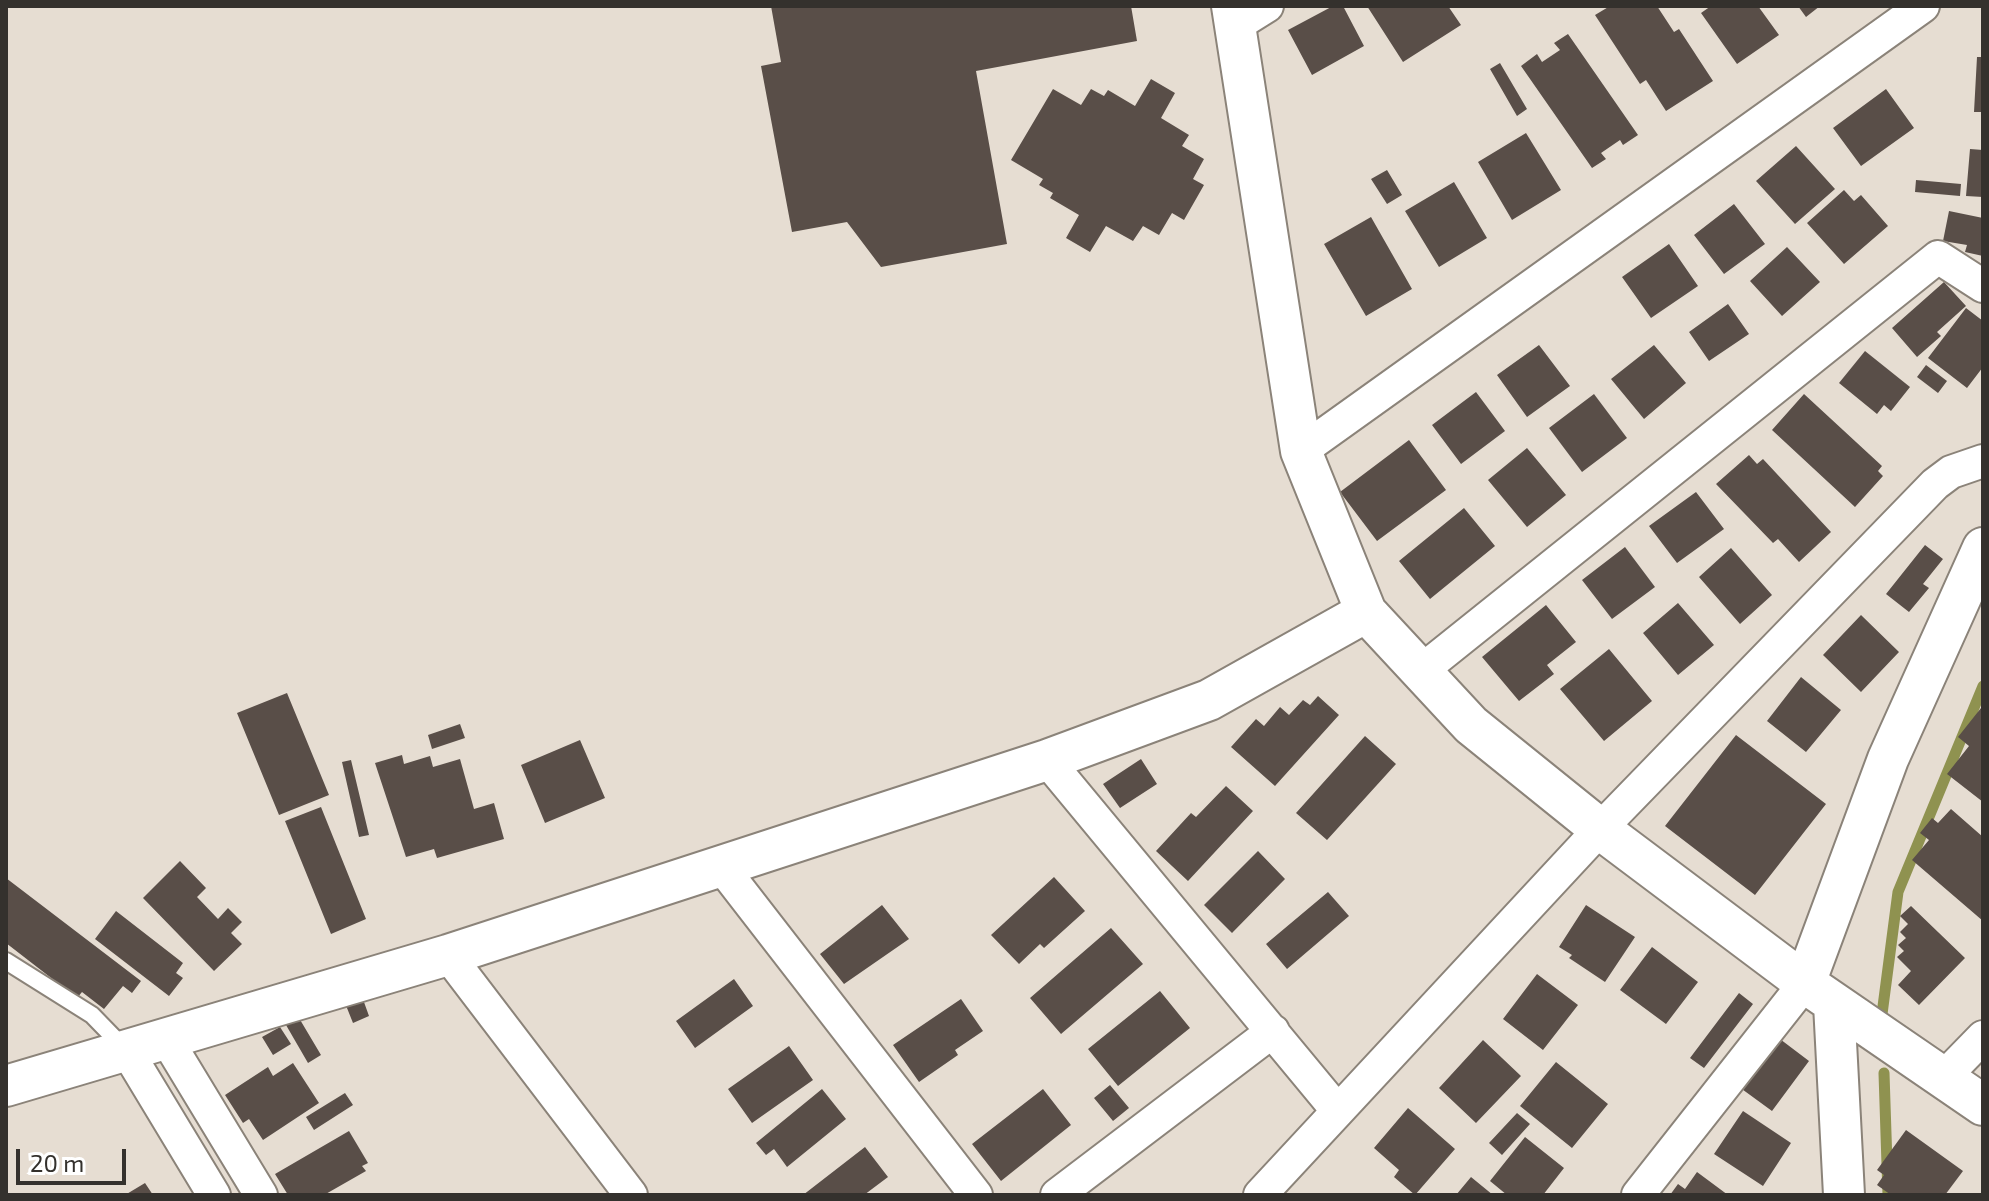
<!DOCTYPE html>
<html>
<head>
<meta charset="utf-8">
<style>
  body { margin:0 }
  #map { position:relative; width:1989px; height:1201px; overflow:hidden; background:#e6ddd2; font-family:"Exo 2",sans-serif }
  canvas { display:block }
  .frame { position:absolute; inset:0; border:8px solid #34312d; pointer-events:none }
  .scale { position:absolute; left:16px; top:1149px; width:110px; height:36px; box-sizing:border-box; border:4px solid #34312d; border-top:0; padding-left:10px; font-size:24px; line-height:28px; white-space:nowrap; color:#34312d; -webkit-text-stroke:6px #fff; paint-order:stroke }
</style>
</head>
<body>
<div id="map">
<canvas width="1989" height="1201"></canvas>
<div class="frame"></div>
<div class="scale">20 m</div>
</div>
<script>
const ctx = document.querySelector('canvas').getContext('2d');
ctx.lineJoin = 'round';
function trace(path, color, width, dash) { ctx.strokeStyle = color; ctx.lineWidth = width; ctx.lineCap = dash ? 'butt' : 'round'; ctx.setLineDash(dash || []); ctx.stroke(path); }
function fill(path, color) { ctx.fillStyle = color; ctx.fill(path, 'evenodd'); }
trace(new Path2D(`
  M1882,1014L1898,892L1983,686
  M1884,1073L1888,1195`), '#8f9250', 11);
fill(new Path2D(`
  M771,6H1131L1137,41L976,71L1007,244L881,267L847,222L792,232L761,66L781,62Z
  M1333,6H1343L1364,46L1312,75L1288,30Z
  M1367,6H1448L1461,25L1403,62Z
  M1610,6H1657L1674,32L1679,29L1713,81L1666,111L1646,80L1640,84L1595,15Z
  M1711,6H1758L1779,35L1737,64L1701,13Z
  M1798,6H1820L1806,17Z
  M1568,34L1638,135L1623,145L1620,140L1601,153L1606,159L1592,168L1521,66L1537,54L1542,62L1560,50L1554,43Z
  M1977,57H1983V112H1974Z
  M1500,63L1527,109L1517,116L1490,69Z
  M1151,79L1175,93L1161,118L1189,135L1182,146L1204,159L1193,179L1204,185L1184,220L1172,213L1159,235L1143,226L1133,241L1106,226L1090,252L1066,238L1079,215L1050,198L1053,193L1039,185L1043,179L1011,160L1053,89L1081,105L1091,89L1104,96L1108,90L1135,106Z
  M1886,89L1914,128L1861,166L1833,128Z
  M1526,133L1561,190L1512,220L1478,162Z
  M1796,146L1835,189L1795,224L1756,181Z
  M1970,149L1983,150V197L1966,196Z
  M1387,170L1402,195L1387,204L1371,179Z
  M1916,180L1961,184L1960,196L1915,192Z
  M1454,182L1487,238L1439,267L1405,211Z
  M1844,190L1854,201L1861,195L1888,226L1844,264L1807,223Z
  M1734,204L1765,244L1724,274L1694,235Z
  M1949,211L1983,218V256L1965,252L1967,245L1943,241Z
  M1371,217L1412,289L1366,316L1324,244Z
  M1669,244L1698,286L1651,318L1622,277Z
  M1787,247L1820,282L1782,316L1750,281Z
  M1944,282L1966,306L1937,332L1941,336L1917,357L1892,328Z
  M1728,304L1749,334L1709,361L1689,332Z
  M1966,308L1983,321V367L1967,388L1928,358Z
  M1539,345L1570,386L1527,417L1497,375Z
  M1654,345L1686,383L1644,419L1611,379Z
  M1865,351L1910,387L1891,411L1884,405L1877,414L1839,383Z
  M1926,365L1947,381L1938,393L1917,377Z
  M1476,392L1505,431L1461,464L1432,425Z
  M1594,394L1627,438L1582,472L1549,428Z
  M1804,394L1882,466L1878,471L1883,476L1855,507L1772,430Z
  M1409,440L1446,490L1377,541L1340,492Z
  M1527,448L1566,495L1527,527L1488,480Z
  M1749,455L1757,464L1763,459L1831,532L1799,562L1778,539L1773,543L1716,484Z
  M1696,492L1724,529L1677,563L1649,526Z
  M1464,508L1495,546L1430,599L1399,561Z
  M1925,545L1943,559L1923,584L1929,588L1909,612L1886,594Z
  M1625,547L1655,587L1612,619L1582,580Z
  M1731,548L1772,595L1740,624L1699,577Z
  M1678,603L1714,645L1678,675L1643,633Z
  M1546,605L1576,642L1547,665L1554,674L1519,701L1482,657Z
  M1861,615L1899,652L1861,692L1823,655Z
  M1609,649L1652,701L1604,741L1560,689Z
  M1801,677L1841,710L1806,752L1767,721Z
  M287,693L329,795L279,815L237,713Z
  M1318,696L1339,715L1275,786L1231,747L1256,719L1264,726L1280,707L1289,715L1303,700L1310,705Z
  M1981,708L1983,709V802L1947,774L1969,746L1958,737Z
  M460,724L465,738L432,749L428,735Z
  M1736,735L1826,804L1755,895L1665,826Z
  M1365,736L1396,764L1327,840L1296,813Z
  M580,740L605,798L545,823L521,765Z
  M402,755L404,764L430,756L433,767L460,759L474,809L494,803L504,839L437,858L434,849L406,857L375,763Z
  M1141,759L1157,784L1120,808L1103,784Z
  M351,760L369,835L359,837L342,762Z
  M1226,786L1253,811L1188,881L1156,851L1191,813L1196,817Z
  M321,807L366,919L331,934L285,821Z
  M1951,809L1983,837V921L1912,860L1929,840L1920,833L1932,818L1938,823Z
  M1258,851L1285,879L1232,933L1204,905Z
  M180,861L206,888L197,897L218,919L228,908L242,922L231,933L242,944L214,971L143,898Z
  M1054,877L1085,911L1044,948L1040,944L1019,964L991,935Z
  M6,878L141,981L132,993L123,986L104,1009L82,992L77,998L6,943Z
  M1328,892L1349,916L1287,969L1266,944Z
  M882,905L909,939L844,984L820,954Z
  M1586,905L1635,937L1605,982L1569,958L1572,955L1559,947Z
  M1911,906L1965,958L1919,1005L1898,985L1911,971L1897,957L1904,951L1898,945L1906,938L1900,932L1908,924L1900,916Z
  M116,911L183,963L176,973L183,978L169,996L95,939Z
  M1111,928L1143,964L1061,1034L1030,998Z
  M1652,947L1698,982L1666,1024L1620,990Z
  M1537,974L1578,1005L1543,1050L1503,1019Z
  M734,979L753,1006L695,1048L676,1021Z
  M360,991L369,1016L353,1023L343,998Z
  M1160,991L1190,1028L1118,1086L1088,1049Z
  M1739,993L1753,1004L1704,1068L1690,1058Z
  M961,999L983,1031L955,1050L958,1055L919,1082L893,1045Z
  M299,1018L321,1055L308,1063L286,1025Z
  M280,1027L291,1044L273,1055L262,1037Z
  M1772,1033L1809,1061L1772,1111L1735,1084Z
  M1483,1040L1521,1076L1476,1123L1439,1088Z
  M789,1046L813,1080L752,1123L728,1089Z
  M1556,1062L1608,1104L1572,1148L1520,1106Z
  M293,1063L319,1103L263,1140L249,1119L243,1123L225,1095L268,1067L273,1076Z
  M1110,1085L1129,1108L1113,1121L1094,1098Z
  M822,1089L846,1119L787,1167L774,1149L766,1155L756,1143Z
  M1043,1089L1071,1125L1001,1181L972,1144Z
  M345,1093L353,1105L314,1130L306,1117Z
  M1408,1108L1455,1149L1415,1195L1394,1177L1399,1170L1374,1148Z
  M1743,1111L1791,1143L1763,1186L1714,1154Z
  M1517,1113L1530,1124L1502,1155L1489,1143Z
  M1906,1130L1963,1171L1945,1195H1891L1877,1185L1884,1175L1877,1170Z
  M349,1131L368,1163L362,1166L366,1171L324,1195H288L275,1174Z
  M1525,1137L1564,1168L1543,1195H1507L1490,1181Z
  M865,1147L888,1177L864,1195H803Z
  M1697,1172L1728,1195H1670L1678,1184L1685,1189Z
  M1471,1177L1493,1195H1456Z
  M145,1183L153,1195H125Z`), '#594e48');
const service = new Path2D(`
  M6,961L92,1015L126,1050`);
const minor = new Path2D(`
  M1235,26L1267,6
  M1301,451L1923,6
  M1421,671L1938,257L1983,286
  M1047,760L1337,1110
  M721,866L976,1195
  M448,955L631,1195
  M167,1040L261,1195
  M127,1051L214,1195
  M1943,1078L1983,1037
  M1057,1195L1273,1031
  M1260,1195L1600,829L1935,484L1951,472L1983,461
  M1638,1195L1805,983`);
const tertiary = new Path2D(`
  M1232,6L1301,451L1366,612L1471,725L1600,829L1805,983L1983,1105
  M1805,983L1888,759L1983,548
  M1834,1004L1844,1195
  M6,1086L448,955L1047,760L1209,700L1366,612`);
trace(service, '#8b8379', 20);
trace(minor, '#8b8379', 36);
trace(tertiary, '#8b8379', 44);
trace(service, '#fff', 16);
trace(minor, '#fff', 32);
trace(tertiary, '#fff', 40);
</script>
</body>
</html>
